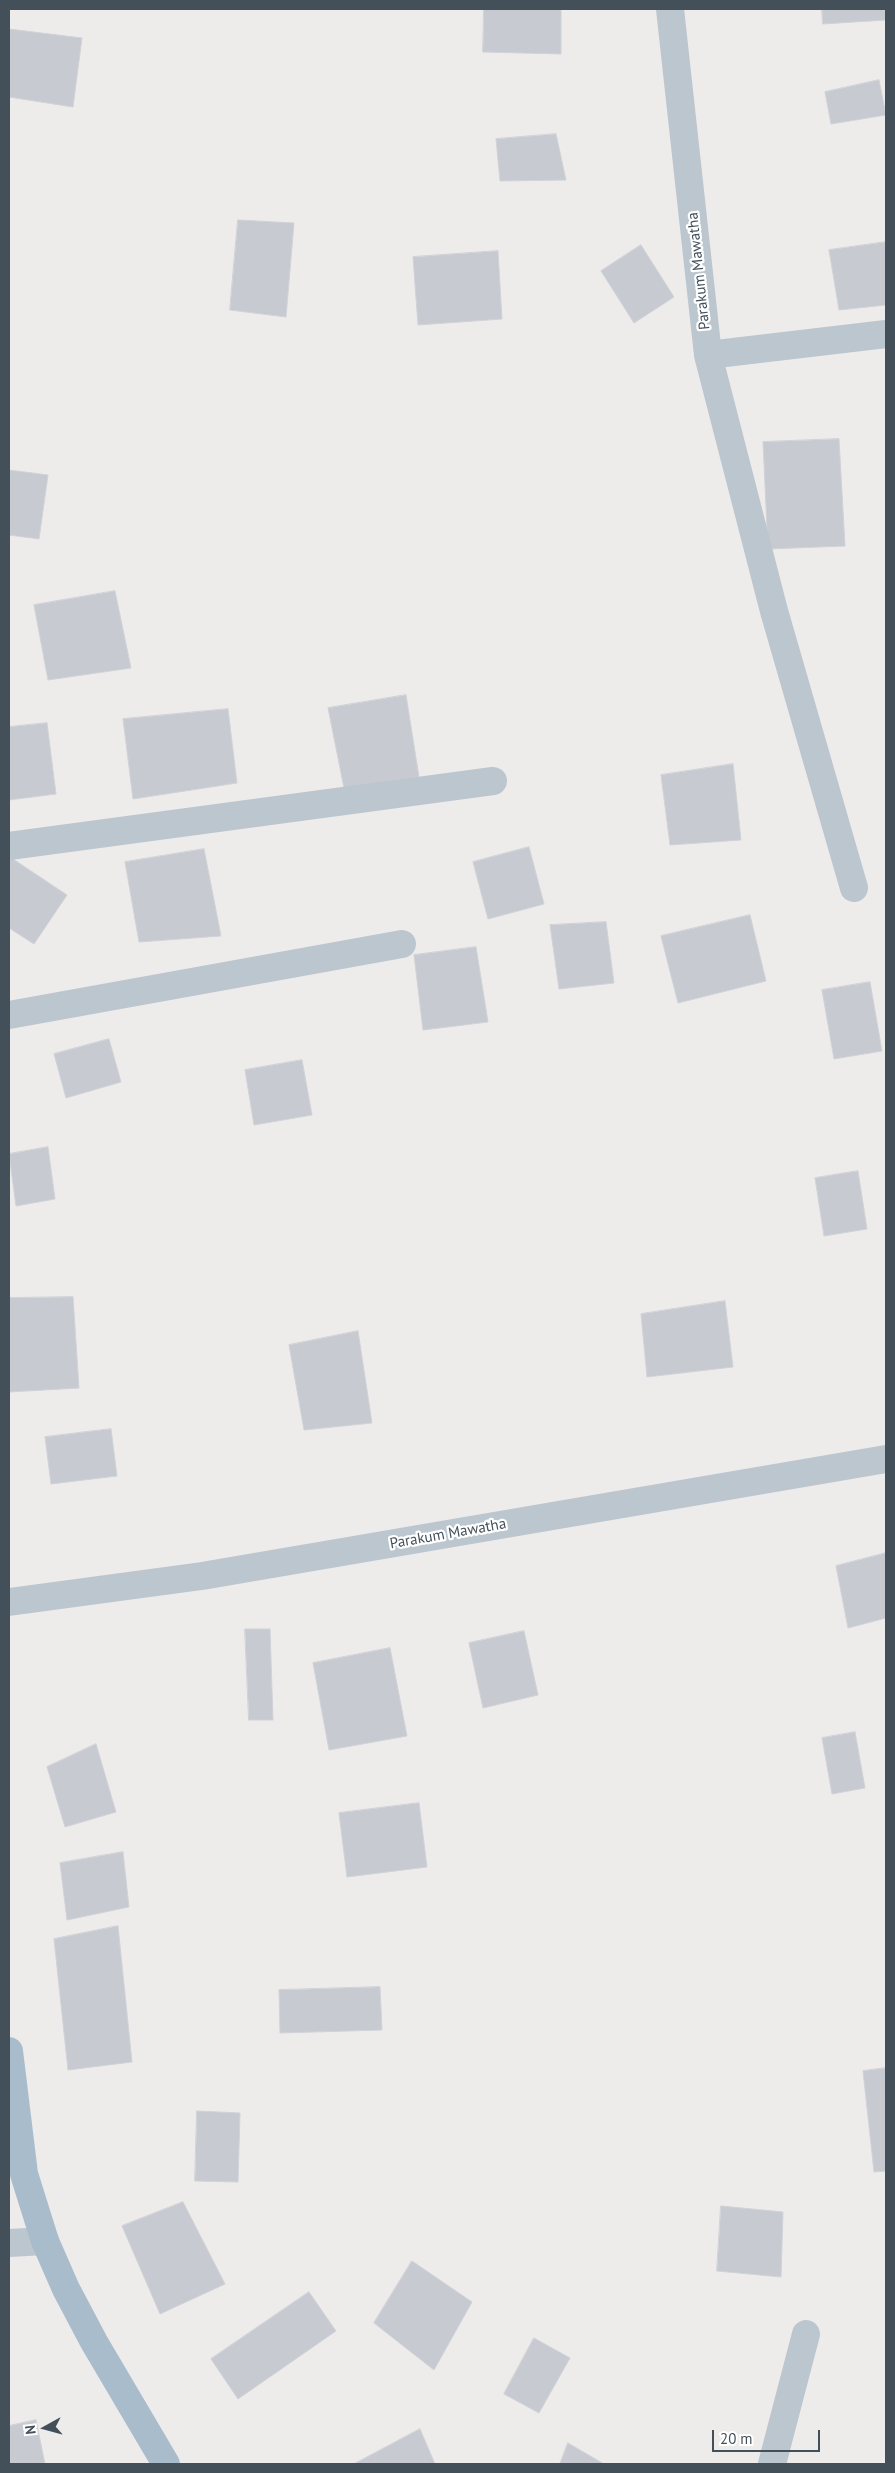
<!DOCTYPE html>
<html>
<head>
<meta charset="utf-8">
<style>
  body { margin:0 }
  #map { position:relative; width:895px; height:2473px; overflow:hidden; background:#eeebeb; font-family:"PT Sans",sans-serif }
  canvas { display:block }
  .frame { position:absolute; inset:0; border:10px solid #434f59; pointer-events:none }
  .north { position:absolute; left:20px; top:2403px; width:50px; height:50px; -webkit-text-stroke:4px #fff; paint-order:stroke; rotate:263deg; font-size:14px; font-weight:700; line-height:20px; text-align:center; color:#434f59 }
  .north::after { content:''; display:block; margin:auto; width:18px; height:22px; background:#434f59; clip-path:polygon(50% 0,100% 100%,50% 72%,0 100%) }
  .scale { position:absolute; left:712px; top:2430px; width:108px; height:22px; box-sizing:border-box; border:2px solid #434f59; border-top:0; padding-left:6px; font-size:15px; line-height:18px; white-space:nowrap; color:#434f59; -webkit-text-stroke:4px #fff; paint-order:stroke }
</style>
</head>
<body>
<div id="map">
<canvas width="895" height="2473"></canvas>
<div class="frame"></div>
<div class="north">N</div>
<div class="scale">20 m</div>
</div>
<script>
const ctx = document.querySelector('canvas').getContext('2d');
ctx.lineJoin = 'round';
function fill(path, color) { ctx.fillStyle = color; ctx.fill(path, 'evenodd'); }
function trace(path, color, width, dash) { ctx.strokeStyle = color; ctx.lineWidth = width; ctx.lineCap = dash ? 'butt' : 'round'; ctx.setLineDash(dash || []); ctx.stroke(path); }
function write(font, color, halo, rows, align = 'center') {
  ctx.font = font + ' "PT Sans",sans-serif'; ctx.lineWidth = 4.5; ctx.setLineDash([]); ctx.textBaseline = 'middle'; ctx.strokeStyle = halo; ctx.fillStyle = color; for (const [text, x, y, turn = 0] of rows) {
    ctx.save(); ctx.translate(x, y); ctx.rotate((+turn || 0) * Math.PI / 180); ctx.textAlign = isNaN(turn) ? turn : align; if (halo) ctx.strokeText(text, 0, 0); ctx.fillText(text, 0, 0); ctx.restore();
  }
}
const building = new Path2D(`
  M484,9H561V54L483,52Z
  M822,9H886V20L823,24Z
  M9,29L82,38L73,107L9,97Z
  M879,80L886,115L831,124L825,92Z
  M556,134L566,180L500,181L496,139Z
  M238,220L294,223L286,317L230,310Z
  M886,242V305L839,310L829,250Z
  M641,245L674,297L634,323L601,271Z
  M498,251L502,319L418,325L413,257Z
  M839,439L845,546L768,549L763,442Z
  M9,470L48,475L39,539L9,535Z
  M115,591L131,668L48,680L34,605Z
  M406,695L419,777L344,788L328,708Z
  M228,709L237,783L133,799L123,719Z
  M47,723L56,794L9,800V727Z
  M733,764L741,840L670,845L661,775Z
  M529,847L544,904L488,919L473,862Z
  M204,849L221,936L139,942L125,862Z
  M10,857L67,895L34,944L9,928Z
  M750,915L766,981L678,1003L661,936Z
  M606,922L614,983L559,989L550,925Z
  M476,947L488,1022L423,1030L414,955Z
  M870,982L882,1051L834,1059L822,990Z
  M109,1039L121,1082L66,1098L54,1054Z
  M302,1060L312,1115L254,1125L245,1070Z
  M48,1147L55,1199L16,1206L9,1154Z
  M858,1171L867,1229L824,1236L815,1178Z
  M73,1297L79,1388L9,1392V1298Z
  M725,1301L733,1367L647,1377L641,1314Z
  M358,1331L372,1423L304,1430L289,1345Z
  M111,1429L117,1476L51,1484L45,1437Z
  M886,1553V1618L848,1628L836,1566Z
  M245,1629H270L273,1720H249Z
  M524,1631L538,1695L483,1708L469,1643Z
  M390,1648L407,1736L329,1750L313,1663Z
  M855,1732L865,1788L832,1794L822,1738Z
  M96,1744L116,1812L65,1827L47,1767Z
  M419,1803L427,1867L347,1877L339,1813Z
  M123,1852L129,1907L67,1920L60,1863Z
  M118,1926L132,2062L68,2070L54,1939Z
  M380,1987L382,2030L280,2033L279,1990Z
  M886,2068V2171L874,2172L863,2071Z
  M197,2111L240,2113L238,2182L195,2181Z
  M183,2202L225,2284L160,2314L122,2226Z
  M721,2206L783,2212L781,2277L717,2271Z
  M412,2261L472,2302L434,2370L374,2323Z
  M309,2292L336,2331L238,2399L211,2359Z
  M534,2338L570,2358L539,2413L504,2394Z
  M36,2420L45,2464H9V2426Z
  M420,2429L435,2464H354Z
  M568,2443L604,2464H560Z`);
fill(building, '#c8cad1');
trace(building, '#cfd2d7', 1);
trace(new Path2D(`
  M670,9L708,355L886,334
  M708,355L774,611L854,888
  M9,846L493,781
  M9,1015L402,944
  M9,1602L202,1576L886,1459
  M9,2243L45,2241
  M772,2464L806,2334`), '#bbc6cf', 28);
trace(new Path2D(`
  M9,2051L24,2174L45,2241L66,2289L94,2342L166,2464`), '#a9bccc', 28);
write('15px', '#434f59', '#fff', [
  ["Parakum Mawatha",699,271,-96],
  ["Parakum Mawatha",448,1534,-10]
]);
</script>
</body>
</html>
